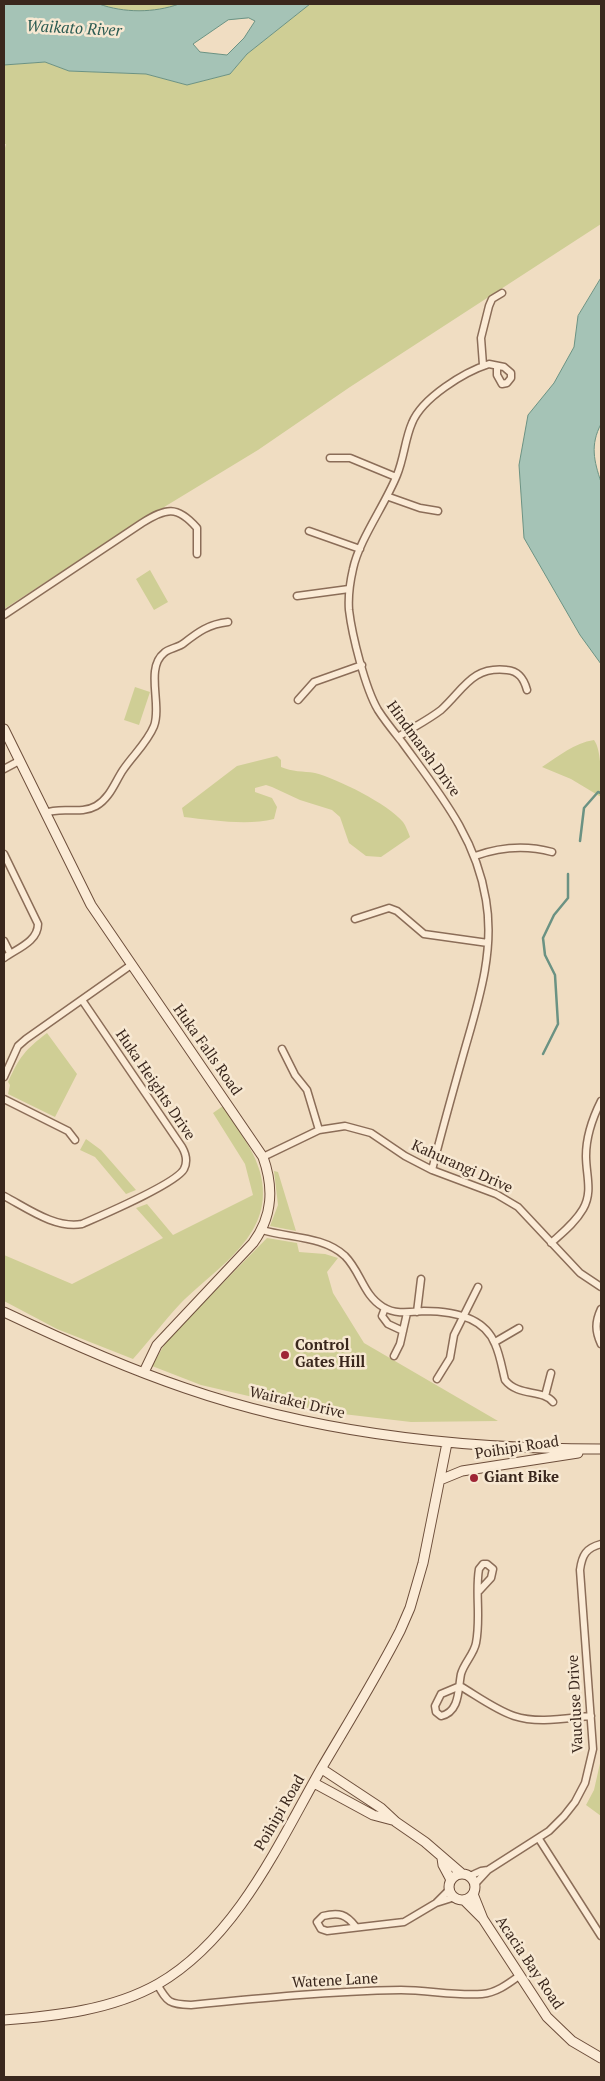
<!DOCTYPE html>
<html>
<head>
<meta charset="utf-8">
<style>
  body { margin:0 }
  #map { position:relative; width:605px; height:2081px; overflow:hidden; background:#f0ddc2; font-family:"PT Serif",serif }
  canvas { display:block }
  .frame { position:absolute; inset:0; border:5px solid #3a271d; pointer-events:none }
</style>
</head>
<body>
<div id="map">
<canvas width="605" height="2081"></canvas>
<div class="frame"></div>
</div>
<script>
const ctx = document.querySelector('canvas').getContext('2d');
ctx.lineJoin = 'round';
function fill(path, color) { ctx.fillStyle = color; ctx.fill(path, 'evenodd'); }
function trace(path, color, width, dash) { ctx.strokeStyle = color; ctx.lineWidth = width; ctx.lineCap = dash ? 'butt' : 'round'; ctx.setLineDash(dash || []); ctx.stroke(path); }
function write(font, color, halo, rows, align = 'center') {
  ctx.font = font + ' "PT Serif",serif'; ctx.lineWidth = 5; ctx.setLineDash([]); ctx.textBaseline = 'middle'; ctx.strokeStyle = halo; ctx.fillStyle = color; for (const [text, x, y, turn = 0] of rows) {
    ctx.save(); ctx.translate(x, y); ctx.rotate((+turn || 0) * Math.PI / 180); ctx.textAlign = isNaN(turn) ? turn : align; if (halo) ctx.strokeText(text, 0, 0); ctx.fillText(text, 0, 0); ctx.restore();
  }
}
fill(new Path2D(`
  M99,4H179C154,13 124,13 99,4Z
  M310,4H601V224L350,387L258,450L123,532L4,609V152L6,144H4V65L45,62L69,71L146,74L187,85L230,74L247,54Z
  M150,570L168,602L154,610L136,579Z
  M135,687L150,692L139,725L124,720Z
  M594,740C602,750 601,783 601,797L571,779L542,767C559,756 574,743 594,740Z
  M277,756L281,760V767C292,772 303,771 315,773C338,779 388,804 403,822C406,826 408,832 410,837L381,857L366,856L349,843L340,817L332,810L300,800L272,787L266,785L255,788V792L272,798L277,807L274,819C247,826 211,820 184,817L182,808L237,766Z
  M47,1033L77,1074L55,1117L8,1094L10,1085L8,1082C20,1056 25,1050 47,1033Z
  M223,1106C235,1126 254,1149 260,1172C277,1234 218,1266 180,1304C164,1321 149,1341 133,1359L57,1329L4,1301V1255L72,1284L163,1238L136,1208L147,1204L173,1235L253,1195L245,1164L213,1113Z
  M86,1139L101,1150L136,1190L126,1194L95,1157L80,1150Z
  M274,1171L278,1172L296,1231L270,1226L278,1205Z
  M267,1238L297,1243L299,1252L325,1254L338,1258L327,1272L333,1293L364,1343L498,1421L411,1422L309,1410L201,1385L152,1366L167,1340Z
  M601,1759V1816L586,1805L594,1790Z`), '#cfce95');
const water = new Path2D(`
  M4,4H99C124,13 154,13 179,4H310L247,54L230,74L187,85L146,74L69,71L45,62L4,65ZM249,18L255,21L244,38L227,55L200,52L193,44L228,20Z
  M601,278V424C590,445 594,461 601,482V664L580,635L524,538L519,465L528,415L554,383L574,347L578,316Z`);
fill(water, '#a5c3b6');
trace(water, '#6b9283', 1);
trace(new Path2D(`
  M580,841L584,808L598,792L601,793
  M543,1054L558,1024L555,975L545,955L543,938L554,915L568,898V874`), '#6b9283', 2.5);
const street = new Path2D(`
  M483,365L481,338L489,306L492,299L502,293
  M330,458H350L396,477
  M389,497L420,508L438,511
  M309,531L360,549
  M297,596L349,589
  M4,615L142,523C166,508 177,505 197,528V554
  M298,700L314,682L362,665
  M398,737C412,728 428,720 441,710C464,689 472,666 507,670C519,671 524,679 527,690
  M4,769L19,761
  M45,813C62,806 80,815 96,806C110,798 115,782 123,770C133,755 147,743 154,726C162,705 145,668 164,653C169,648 178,648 184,643C198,632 209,624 228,622
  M4,854L38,924C38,942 16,949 4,958
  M475,856C500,847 526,845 552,852
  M355,919L389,908L397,911L424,934L488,943
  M4,941L10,953
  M282,1049L295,1075L307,1090L319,1130
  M4,1077L18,1046L26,1039L131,965
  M4,1099L68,1131L75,1140
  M263,1157L319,1130L345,1126L371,1133L405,1156L432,1170L496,1194L518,1207L580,1273L601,1287
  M432,1170C442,1130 453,1091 464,1052C478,1003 495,952 486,900C476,837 439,793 402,742C394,732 385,721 378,710C365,688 352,635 349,610C348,596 350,582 353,569C359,540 385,505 397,475C404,458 405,439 412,423C422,398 464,372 489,364L504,367L511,373V378L507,383L502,384L497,375V366
  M4,1196C27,1208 55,1229 82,1224C100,1216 176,1184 184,1169C188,1161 186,1154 182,1147L82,1000
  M262,1230C289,1238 324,1236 345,1256C361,1272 363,1295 383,1307C396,1315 410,1312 424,1311C450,1311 484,1316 495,1344C500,1355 502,1368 505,1380C518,1397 543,1389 553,1402
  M551,1243C562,1233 575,1223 583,1209C593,1192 586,1175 586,1156C586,1136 592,1119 601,1101
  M385,1308L382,1316L388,1324L403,1331
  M601,1309C595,1322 595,1331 601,1344
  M417,1312L421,1279
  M495,1342L519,1328
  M394,1356L400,1344L407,1313
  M437,1379L450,1358L454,1335L478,1287
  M545,1396L551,1373
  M460,1686L441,1694L435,1706L436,1712L441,1716C460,1712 458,1689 461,1674C464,1663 474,1654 476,1643C481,1618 475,1592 479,1569L483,1564H487L493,1569L491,1578L479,1591
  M460,1686C477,1696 496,1710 514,1716C538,1724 567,1718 591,1716
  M539,1839L601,1936
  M470,1876L481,1871L488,1870
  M475,1884L488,1870L549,1831L564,1816L575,1802L585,1783L593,1749L580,1570C582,1555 586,1548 601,1544
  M436,1903L455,1897
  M356,1927C346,1914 339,1912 323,1916L317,1922L321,1929L327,1931L404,1922L436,1903L450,1889
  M157,1984C168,2003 169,2004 191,2005C261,1998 331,1991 401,1990C428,1990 455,1996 482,1994C496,1993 508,1984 519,1976`);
const secondary = new Path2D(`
  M4,729L91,905L263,1157C274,1188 273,1216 253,1243L157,1345L144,1372
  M4,1312C63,1340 123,1367 185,1388C318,1434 461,1449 601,1449
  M440,1480L462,1471L578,1453
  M322,1769L381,1808L396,1822L425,1842L461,1873
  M314,1783L373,1815L392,1820
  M442,1858L443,1865L451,1880
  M449 1887a13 13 0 1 1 26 0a13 13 0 1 1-26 0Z
  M473,1894L483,1919L547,2017L572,2041L601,2058
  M464,1900L483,1919
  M4,2020C56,2016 112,2010 158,1984C236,1939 278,1845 321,1769C348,1723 376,1678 400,1631L410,1608L423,1563L447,1443`);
trace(street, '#8b6d58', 9);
trace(secondary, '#6d4e3b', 11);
trace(street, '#fbebd6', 6);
trace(secondary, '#fbebd6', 9);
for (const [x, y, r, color] of [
  [285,1355,5,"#9e2535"],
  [474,1478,5,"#9e2535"]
]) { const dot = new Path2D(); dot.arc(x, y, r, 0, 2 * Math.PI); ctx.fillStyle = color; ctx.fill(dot); trace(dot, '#f7e8d2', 2); }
write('15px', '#3a271d', '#f7e8d2', [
  ["Hindmarsh Drive",423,749,54],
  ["Huka Falls Road",207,1050,55],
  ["Huka Heights Drive",155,1085,56],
  ["Kahurangi Drive",462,1167,24],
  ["Wairakei Drive",297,1403,13],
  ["Poihipi Road",517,1448,-9],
  ["Vaucluse Drive",576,1704,-93],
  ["Poihipi Road",280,1813,-60],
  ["Acacia Bay Road",529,1963,56],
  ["Watene Lane",335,1981,-3]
]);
write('bold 15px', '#3a271d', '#f7e8d2', [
  ["Control",295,1346],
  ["Gates Hill",295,1363],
  ["Giant Bike",484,1478]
], 'left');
write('italic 16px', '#2b5b52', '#f7e8d2', [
  ["Waikato River",74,29,3]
]);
</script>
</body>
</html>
